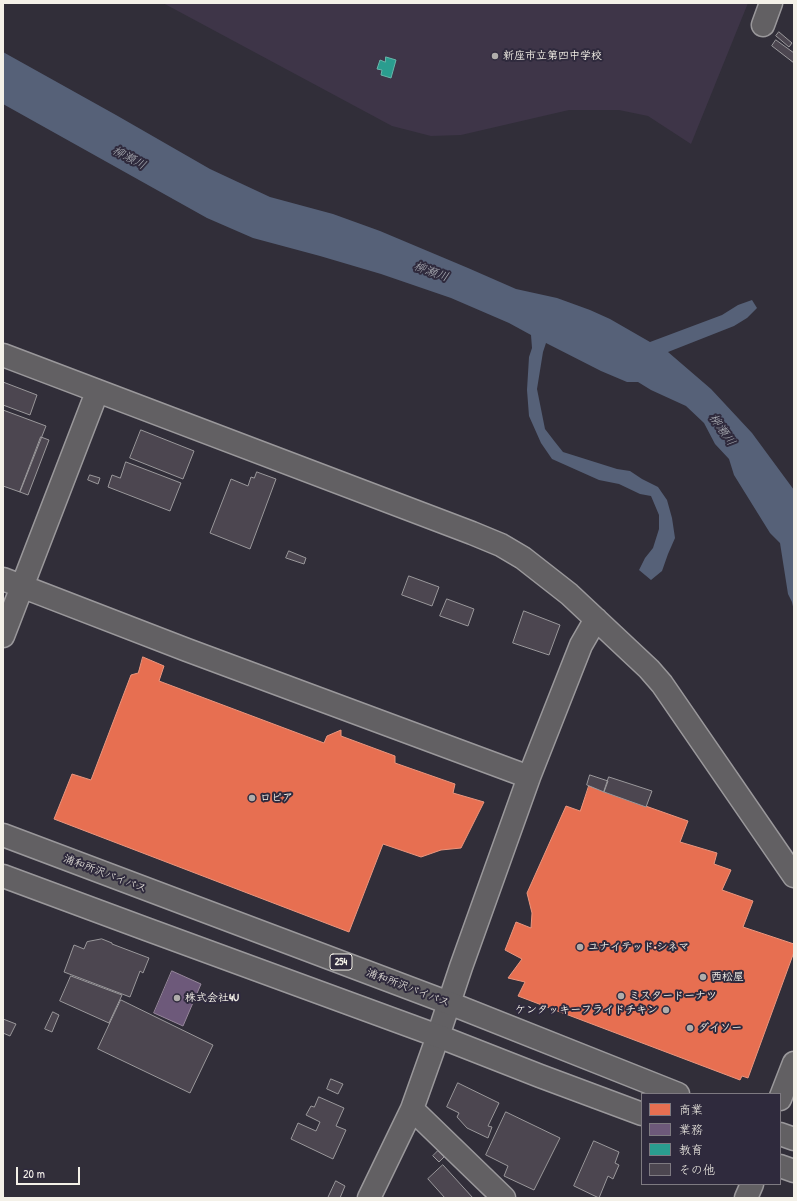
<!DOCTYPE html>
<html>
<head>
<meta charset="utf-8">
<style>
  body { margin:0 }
  #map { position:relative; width:797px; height:1201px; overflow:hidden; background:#312e39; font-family:"Patrick Hand","Klee One",sans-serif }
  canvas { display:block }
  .frame { position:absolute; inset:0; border:4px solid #f4f1e8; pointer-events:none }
  .legend { position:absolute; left:641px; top:1093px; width:140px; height:92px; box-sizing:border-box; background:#2f2a3d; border:1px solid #7e7a81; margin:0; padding:5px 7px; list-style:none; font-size:12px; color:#f4f1e8 }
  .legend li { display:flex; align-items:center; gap:8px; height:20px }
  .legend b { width:20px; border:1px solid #7e7a81 }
  .scale { position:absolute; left:16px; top:1167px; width:64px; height:18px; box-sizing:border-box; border:2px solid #f4f1e8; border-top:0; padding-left:5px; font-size:12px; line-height:14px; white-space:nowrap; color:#f4f1e8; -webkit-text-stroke:3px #2f2a3d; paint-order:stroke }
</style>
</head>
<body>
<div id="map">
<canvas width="797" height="1201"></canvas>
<div class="frame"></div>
<ul class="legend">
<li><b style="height:11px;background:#e76f51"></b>商業</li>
<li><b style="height:11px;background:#6d597a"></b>業務</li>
<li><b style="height:11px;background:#2a9d8f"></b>教育</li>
<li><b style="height:11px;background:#4c4650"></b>その他</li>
</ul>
<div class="scale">20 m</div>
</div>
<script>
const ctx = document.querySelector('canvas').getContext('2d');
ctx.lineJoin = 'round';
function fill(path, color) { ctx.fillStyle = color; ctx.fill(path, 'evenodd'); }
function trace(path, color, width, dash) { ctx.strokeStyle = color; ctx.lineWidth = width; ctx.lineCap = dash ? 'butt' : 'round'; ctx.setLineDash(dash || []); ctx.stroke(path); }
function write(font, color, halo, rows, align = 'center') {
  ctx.font = font + ' "Patrick Hand","Klee One",sans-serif'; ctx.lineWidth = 4; ctx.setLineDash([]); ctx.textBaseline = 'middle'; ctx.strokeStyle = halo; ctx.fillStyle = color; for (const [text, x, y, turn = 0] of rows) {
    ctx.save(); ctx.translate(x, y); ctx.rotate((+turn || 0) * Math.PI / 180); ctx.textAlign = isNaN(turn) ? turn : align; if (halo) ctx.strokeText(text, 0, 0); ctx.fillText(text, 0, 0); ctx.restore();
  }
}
fill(new Path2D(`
  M163,3H748L691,144L648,116L619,110H569L461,135L431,136L392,126Z`), '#3e3548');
fill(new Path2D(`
  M3,52L116,115L210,169L270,197L333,214L380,231L468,268L516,289L557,298L590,310L610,319L650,342L722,315L738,305L752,300L757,308L747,318L734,326L668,352L711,389L752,433L794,490V611L792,602L788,594L780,543L770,533L734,475L729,459L715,444L704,423L686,406L651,390L638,382H627L601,371L546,343L543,352L537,389L545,429L555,442L563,452L617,469L630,471L642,479L658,487L667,500L672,518L675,538L668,554L662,571L651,580L639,570L645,558L653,548L659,529V515L651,496L640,494L619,484L599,480L552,459L541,443L529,416L527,390L529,357L532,348L531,335L509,323L451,298L381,274L320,256L253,238L207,218L3,104Z`), '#566178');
const shops = new Path2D(`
  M143,657L164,666L159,681L324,743L327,736L341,730V736L395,756V763L455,784L453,793L484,802L461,848L441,850L421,857L383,844L349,932L54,819L72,774L91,780L131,675L138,673Z
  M589,786L688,821L680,842L717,853L714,864L731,870L722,890L753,901L743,927L794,944V952L748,1078L742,1076L740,1080L518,996L525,982L508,978L522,959L505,950L516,922L531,928L532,913L527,893L566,806L580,811Z`);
fill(shops, '#e76f51');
trace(shops, '#eb967e', 1);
const offices = new Path2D(`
  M172,971L201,984L183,1026L154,1013Z`);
fill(offices, '#6d597a');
trace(offices, '#96879b', 1);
const schools = new Path2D(`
  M386,57L396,60L391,78L381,75L382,70L377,69L380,60L385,62Z`);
fill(schools, '#2a9d8f');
trace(schools, '#67b6aa', 1);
const building = new Path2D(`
  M779,32L792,43L789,47L776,36Z
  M776,40L794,53V63L772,46Z
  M3,382L37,395L30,415L3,405Z
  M3,410L46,426L20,492L3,486Z
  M141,430L194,451L183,479L130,458Z
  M41,437L49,440L28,495L20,492Z
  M126,462L181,483L170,511L108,487L112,475L120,478Z
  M257,472L276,479L250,549L210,533L231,479L248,486L251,477L254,478Z
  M90,475L100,478L98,484L88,480Z
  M289,551L306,558L304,564L286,558Z
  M409,576L439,587L432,606L402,595Z
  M447,599L474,609L468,626L440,616Z
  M524,611L560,625L549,655L513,643Z
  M590,775L608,781L604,792L587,785Z
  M609,777L652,791L646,807L604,792Z
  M102,939L112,943V944L149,958L143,973L140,971L130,997L64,972L74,945L84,949L87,942Z
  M71,976L122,995L109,1023L60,1001Z
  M121,1000L213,1045L190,1093L98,1049Z
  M53,1012L59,1015L52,1032L45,1029Z
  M3,1019L16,1024L10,1036L3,1033Z
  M331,1079L343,1084L338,1094L327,1089Z
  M458,1083L499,1103L488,1126L492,1127L488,1138L467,1128L457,1117L459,1113L447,1107Z
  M319,1097L344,1108L336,1126L346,1130L333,1159L291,1139L298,1123L316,1131L320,1122L306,1115L311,1106L314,1107Z
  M506,1112L560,1138L534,1190L504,1176L508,1166L486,1155Z
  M594,1141L619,1152L615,1163L619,1165L613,1179L608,1176L599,1198L574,1186Z
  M438,1151L444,1157L439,1162L433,1156Z
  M443,1165L473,1198H445L428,1179Z
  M336,1181L345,1186L340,1198H328Z`);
fill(building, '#4c4650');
trace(building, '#9a989b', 1);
const minor = new Path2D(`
  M763,25L771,3
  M3,355L472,533L501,545L523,558L569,594L649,669L662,684L794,876
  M3,579L187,650L529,777
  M3,636L97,392
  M780,1099L794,1063
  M412,1109L504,1198
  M369,1198L412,1109L438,1036L461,967L529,777L581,645L596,619
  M746,1198L752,1184`);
const highway = new Path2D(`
  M3,835L449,1003L678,1094
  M3,876L146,929L438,1036L540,1076L642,1114
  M780,1134L794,1139
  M780,1166L794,1171`);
trace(minor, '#9a989b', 25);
trace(highway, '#9a989b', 25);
trace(minor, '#626063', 22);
trace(highway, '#626063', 22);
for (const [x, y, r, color] of [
  [495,56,4,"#b0adab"],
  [252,798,4,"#b0adab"],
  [580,947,4,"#b0adab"],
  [703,977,4,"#b0adab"],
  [621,996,4,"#b0adab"],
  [177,998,4,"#b0adab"],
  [666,1010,4,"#b0adab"],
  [690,1028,4,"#b0adab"]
]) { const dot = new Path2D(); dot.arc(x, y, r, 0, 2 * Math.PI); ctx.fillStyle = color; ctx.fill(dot); trace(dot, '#2f2a3d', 1.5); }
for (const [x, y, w] of [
  [341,962,22]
]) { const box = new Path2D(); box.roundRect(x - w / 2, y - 8, w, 16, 3); ctx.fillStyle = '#2f2a3d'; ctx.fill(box); trace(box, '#f4f1e8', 1); }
write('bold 10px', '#f4f1e8', null, [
  ["254",341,962]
]);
write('bold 11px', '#f4f1e8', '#2f2a3d', [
  ["新座市立第四中学校",503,56],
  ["ロピア",260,798],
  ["ユナイテッド·シネマ",588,947],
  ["西松屋",711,977],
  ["ミスタードーナツ",629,996],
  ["株式会社4U",185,998],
  ["ケンタッキーフライドチキン",658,1010,"right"],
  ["ダイソー",698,1028]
], 'left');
write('11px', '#f4f1e8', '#2f2a3d', [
  ["浦和所沢バイパス",105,874,21],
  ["浦和所沢バイパス",408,988,21]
]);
write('italic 12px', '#afb2b8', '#2f2a3d', [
  ["柳瀬川",129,158,28],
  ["柳瀬川",431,272,20],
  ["柳瀬川",722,430,55]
]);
</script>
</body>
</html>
